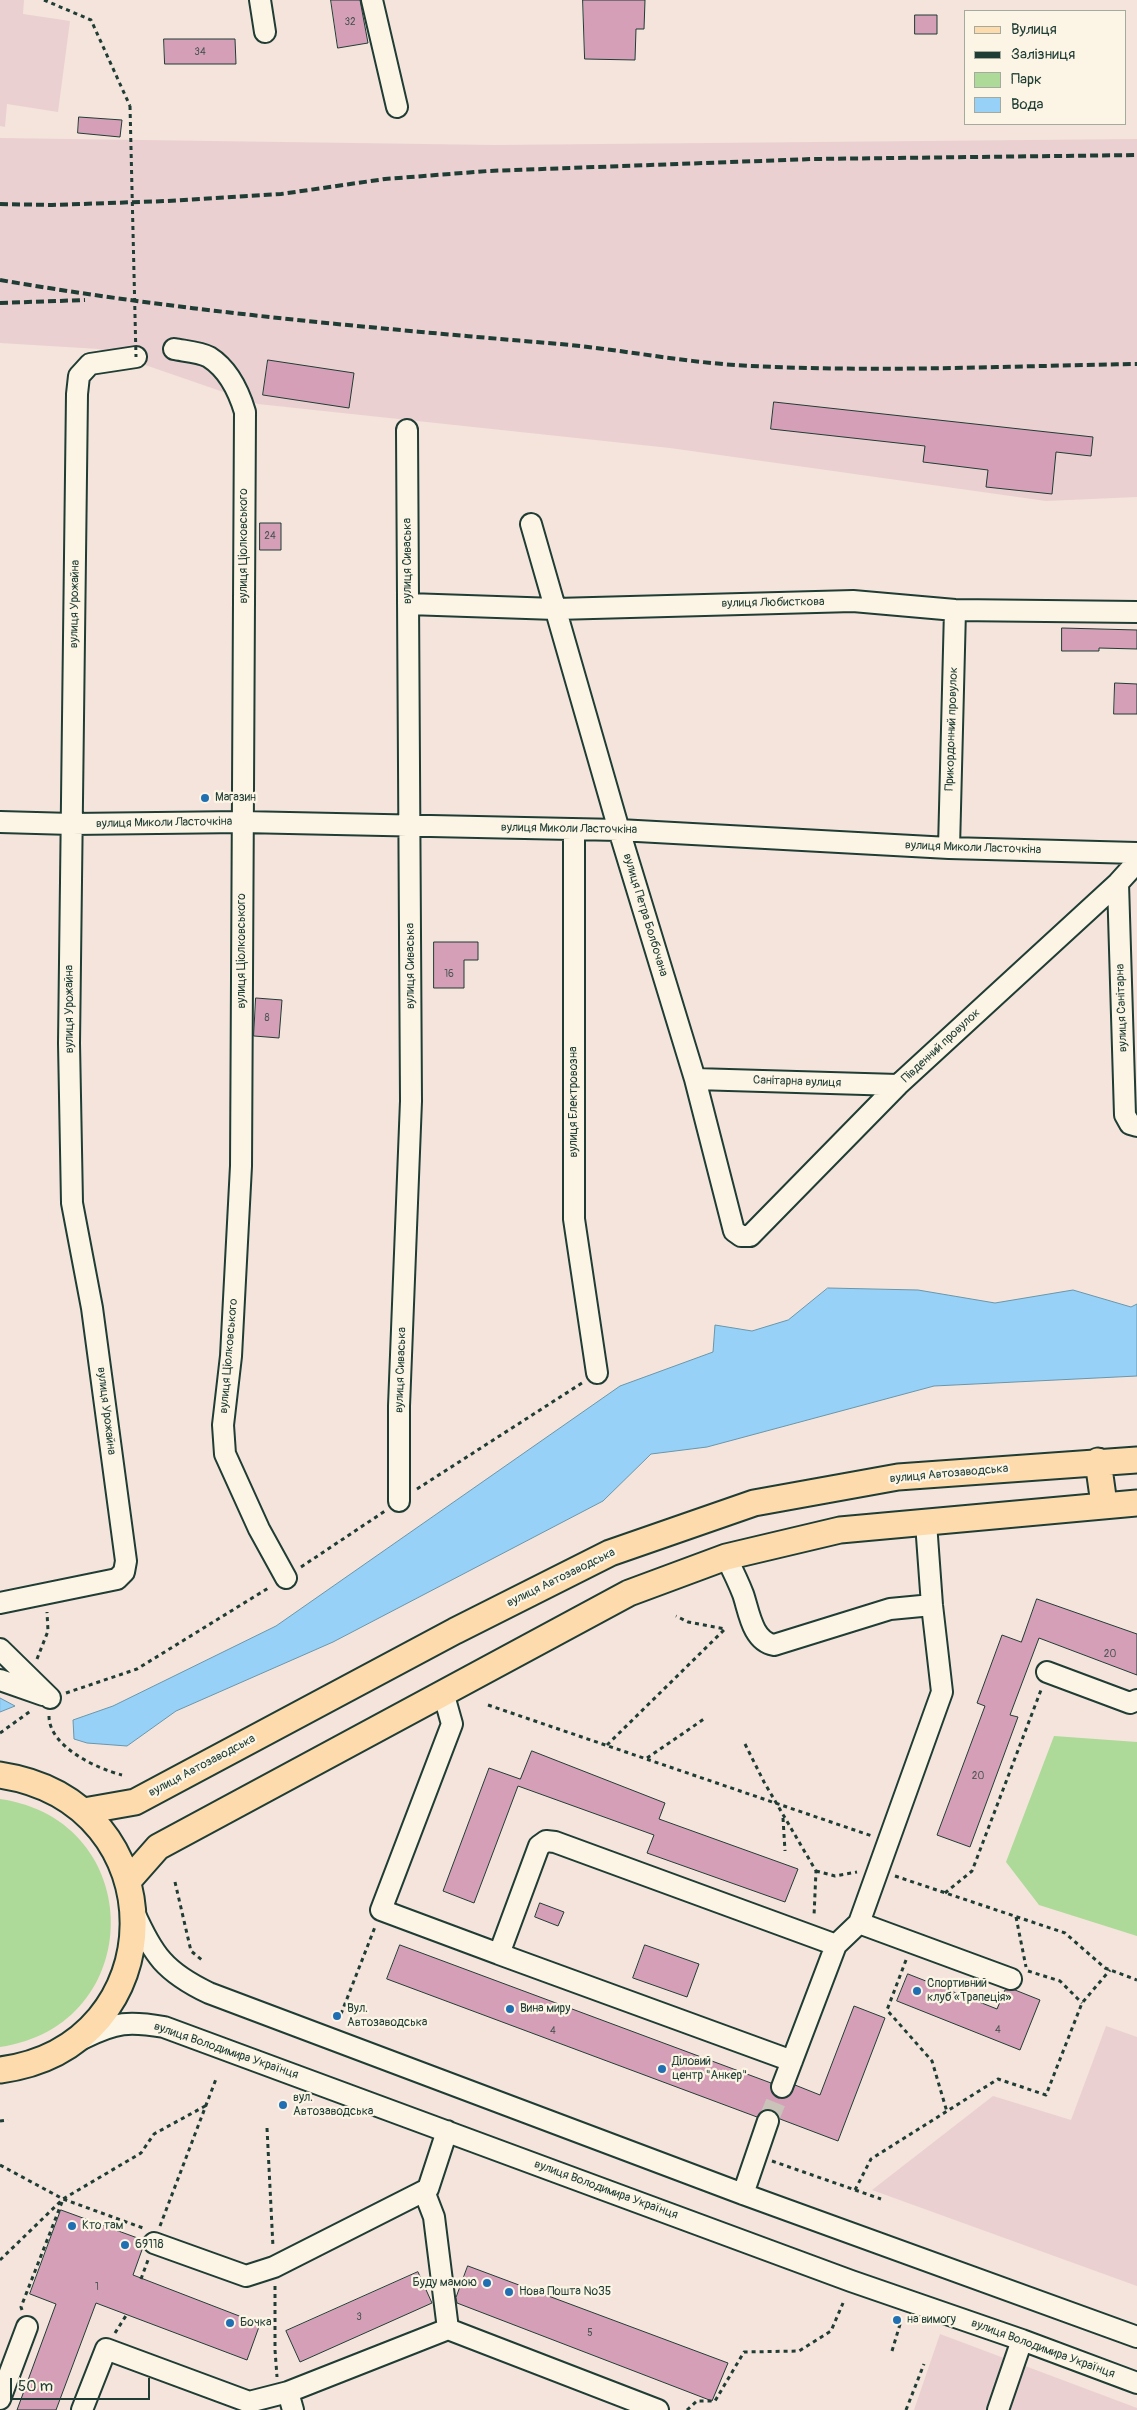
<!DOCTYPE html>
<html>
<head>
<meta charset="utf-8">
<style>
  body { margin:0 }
  #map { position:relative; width:1137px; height:2410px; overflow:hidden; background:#f4e4dc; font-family:Pangolin,sans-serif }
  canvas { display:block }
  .legend { position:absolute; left:964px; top:10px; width:162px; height:115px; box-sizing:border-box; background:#fcf5e5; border:1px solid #a4ab9e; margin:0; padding:6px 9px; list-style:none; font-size:15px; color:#1f3d34 }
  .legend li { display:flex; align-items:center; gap:10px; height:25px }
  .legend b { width:25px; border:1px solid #a4ab9e }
  .scale { position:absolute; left:10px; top:2378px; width:140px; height:22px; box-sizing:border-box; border:2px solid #1f3d34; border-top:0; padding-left:6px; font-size:15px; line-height:18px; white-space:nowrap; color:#1f3d34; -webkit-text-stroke:4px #fcf5e5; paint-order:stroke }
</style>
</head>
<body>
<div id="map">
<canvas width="1137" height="2410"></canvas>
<ul class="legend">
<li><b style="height:6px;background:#fedbac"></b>Вулиця</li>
<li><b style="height:6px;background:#1f3d34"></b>Залізниця</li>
<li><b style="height:14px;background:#adda99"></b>Парк</li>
<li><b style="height:14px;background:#98d1f8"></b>Вода</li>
</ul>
<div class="scale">50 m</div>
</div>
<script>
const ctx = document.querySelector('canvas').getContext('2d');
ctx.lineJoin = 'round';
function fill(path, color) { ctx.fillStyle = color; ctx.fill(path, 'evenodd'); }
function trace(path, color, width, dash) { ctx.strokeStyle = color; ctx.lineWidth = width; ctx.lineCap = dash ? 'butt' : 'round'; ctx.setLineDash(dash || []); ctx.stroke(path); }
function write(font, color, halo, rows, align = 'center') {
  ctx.font = font + ' Pangolin,sans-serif'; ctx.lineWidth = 4.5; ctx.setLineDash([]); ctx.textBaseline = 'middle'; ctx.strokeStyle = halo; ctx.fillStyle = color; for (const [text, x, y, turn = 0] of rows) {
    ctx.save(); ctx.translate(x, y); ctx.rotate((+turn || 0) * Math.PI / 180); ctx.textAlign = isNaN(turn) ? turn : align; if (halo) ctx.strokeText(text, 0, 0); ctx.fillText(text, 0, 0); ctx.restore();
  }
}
fill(new Path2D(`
  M0,0H24L23,14L70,21L58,112L7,104L5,127L0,126Z
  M0,138L495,145L1137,139V497L1046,501L670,448L258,404L99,349L0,343Z
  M1106,2026L1137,2037V2286L872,2190L993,2096L1071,2120Z
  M940,2334L1137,2408V2410H914Z`), '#ebd0d1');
fill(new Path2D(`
  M1054,1736L1137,1742V1936L1039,1905L1006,1862Z
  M0,1799C148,1820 148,2026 0,2047Z`), '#adda99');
const water = new Path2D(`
  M828,1288L918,1290L995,1303L1073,1290L1131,1307L1137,1304V1376L934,1386L707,1447L651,1454L603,1501L333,1642L176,1711L127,1746L87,1743L74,1739L73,1720L113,1706L276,1626L620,1386L713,1352L715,1325L752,1331L788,1320Z
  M0,1698L15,1706L0,1712Z`);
fill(water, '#98d1f8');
trace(water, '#6896aa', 1);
const building = new Path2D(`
  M331,0H360L368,43L338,48Z
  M583,0H645L644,29H636L635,60L585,59Z
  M915,15H937V34H915Z
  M164,39H235L236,64H165Z
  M79,117L122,120L120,137L78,133Z
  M268,360L354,373L349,408L263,395Z
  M774,402L1093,437L1091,456L1056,452L1052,494L986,487L988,470L923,462L925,446L771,429Z
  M260,523H281V550H260Z
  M1062,628L1137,630V649L1099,648V651H1062Z
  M1115,683L1137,684V714H1114Z
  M434,942H478V960H464V988H434Z
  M256,998L282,1000L279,1038L254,1036Z
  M1037,1599L1137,1634V1675L1039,1638L1010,1715L1018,1717L970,1847L937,1835L985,1706L977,1703L1002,1635L1021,1642Z
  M532,1751L665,1803L659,1819L798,1869L785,1902L647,1853L654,1835L518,1786L474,1903L443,1891L489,1768L520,1779Z
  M540,1903L564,1912L558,1926L535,1917Z
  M400,1945L771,2083L773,2094L778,2098L789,2096L795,2085L820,2095L854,2006L885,2018L838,2141L780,2119L772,2110H765L757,2117L387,1979Z
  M645,1945L699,1964L687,1997L633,1978Z
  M908,1974L997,2009L1005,1990H1015L1040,2000L1020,2050L897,2001Z
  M61,2210L143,2240V2247L133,2275L260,2324L247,2360L96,2303L56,2410H17L56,2304L30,2294Z
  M468,2266L728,2363L712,2401L457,2303L456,2298Z
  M418,2272L432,2303L300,2362L286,2331Z`);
fill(building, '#d5a0b7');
trace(building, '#1f3d34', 1);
trace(new Path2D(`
  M768,2121L782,2087`), '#c9c3ba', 20, [20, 10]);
const minor = new Path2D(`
  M260,0L265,32
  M372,0L397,107
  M174,349C184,351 200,352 209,357C228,369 239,392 245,412L241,1166L231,1356L223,1425L225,1454L259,1529L286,1578
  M531,524L619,830L695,1079L734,1231L741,1236H750L898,1085L1118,883L1137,862
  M408,604L556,609L853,601L955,610L1137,612
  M0,822L72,824L242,822L619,830L949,848L1137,853
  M574,830V1219L597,1373
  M949,848L955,610
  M1118,883L1125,1115L1130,1124L1137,1126
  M695,1079L898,1085
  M399,1501V1406L411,1101L407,430
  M726,1557C732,1569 738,1581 743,1594C749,1611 752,1641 774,1645L890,1609L932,1605
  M0,1603L117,1579L124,1572L126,1561L92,1308L72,1203L69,1043L77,394L79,376L90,364L136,357
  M0,1649L50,1698
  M1047,1672L1130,1703L1137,1700
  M0,1680L43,1695
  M443,1692L452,1724L381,1910L499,1954L539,1846L546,1841L555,1842L836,1945L859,1923L1011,1979
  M134,1912C153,1955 165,1972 209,1993L743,2194L1137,2337
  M859,1923L942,1692L932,1605L926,1523
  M499,1954L792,2061
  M84,2038C116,2022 129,2021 164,2027L851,2281L1022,2340L1137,2383
  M782,2087L836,1945
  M447,2131L428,2189L424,2191L434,2217L448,2329L658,2410
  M743,2194L768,2121
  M154,2243L246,2276L274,2267L424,2191
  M288,2392L293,2410
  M0,2399L27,2327
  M82,2410L106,2349L249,2402L288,2392L448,2329
  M998,2410L1022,2340`);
const major = new Path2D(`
  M1098,1461L1104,1504
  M0,1775C179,1802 176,2047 0,2070
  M84,1811L135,1802L455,1631L610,1553L754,1503L898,1477L1137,1460
  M128,1881L158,1847L629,1593L726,1557L840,1530L1137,1503`);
trace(minor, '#1f3d34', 24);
trace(major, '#1f3d34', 29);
trace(new Path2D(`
  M44,0L91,20L130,106
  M417,1489L582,1383
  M301,1567L385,1511
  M37,1659L48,1631L47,1612
  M66,1693L137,1669L270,1587
  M488,1705L872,1836
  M49,1716C49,1747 98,1769 122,1775
  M0,1733L32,1710
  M745,1744L764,1782L816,1871L814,1916
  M607,1745L725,1629L688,1622L676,1616
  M647,1758L704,1719
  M783,1818L785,1851
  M816,1871L835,1876L857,1872
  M895,1876L1065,1933L1105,1968L1137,1980
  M175,1882L191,1951L202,1960
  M945,1893L972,1871L1041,1690
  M1016,1917L1026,1967
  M906,1960L887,2010L932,2061L947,2112
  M1028,1971L1060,1981L1082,2003
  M341,2014L375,1927
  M0,2121L8,2120
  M267,2128L273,2247
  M772,2161L881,2199
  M0,2165L63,2199L143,2228
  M855,2190L871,2159L998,2079L1046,2095L1082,2003L1110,1970
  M160,2226L216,2079
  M0,2260L63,2199L141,2153L154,2134L207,2105
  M141,2279L148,2260
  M275,2286V2350L277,2377
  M22,2310L21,2307L62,2202
  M115,2333L127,2314
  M892,2351L901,2321
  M687,2410L697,2401H715L744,2352L799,2351L831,2331L843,2303
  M906,2410L924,2364`), '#1f3d34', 3, [4, 4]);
trace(minor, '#fcf5e5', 20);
trace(major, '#fedbac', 25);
trace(new Path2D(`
  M0,204L52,205L167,201L281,194L385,179L488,171L813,159L1137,155
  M0,280C185,312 372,328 559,344C618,349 676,361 735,365C869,373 1003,366 1137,364
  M0,303L85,300`), '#1f3d34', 4, [8, 4]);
trace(new Path2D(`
  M130,106L136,357`), '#1f3d34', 3, [4, 4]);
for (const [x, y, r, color] of [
  [205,798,5,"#1f6fb2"],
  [917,1991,5,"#1f6fb2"],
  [510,2009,5,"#1f6fb2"],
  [337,2016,5,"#1f6fb2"],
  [662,2069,5,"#1f6fb2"],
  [283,2105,5,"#1f6fb2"],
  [72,2226,5,"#1f6fb2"],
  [125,2245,5,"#1f6fb2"],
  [487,2283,5,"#1f6fb2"],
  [509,2292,5,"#1f6fb2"],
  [897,2320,5,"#1f6fb2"],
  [230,2323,5,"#1f6fb2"]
]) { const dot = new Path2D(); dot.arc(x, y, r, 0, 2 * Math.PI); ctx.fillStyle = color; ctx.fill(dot); trace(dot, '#fcf5e5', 2); }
write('10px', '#4c5655', null, [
  ["32",350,22],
  ["34",200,52],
  ["24",270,536],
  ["16",449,974],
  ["8",267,1018],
  ["20",1110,1654],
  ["20",978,1776],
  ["4",998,2030],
  ["4",553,2031],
  ["1",97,2287],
  ["3",359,2317],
  ["5",590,2333]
]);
write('12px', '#1f3d34', '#fcf5e5', [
  ["вулиця Ціолковського",244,546,-90],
  ["вулиця Сиваська",408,561,-90],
  ["вулиця Любисткова",773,603,-1],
  ["вулиця Урожайна",75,604,-89],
  ["Прикордонний провулок",952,729,-88],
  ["вулиця Миколи Ласточкіна",164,823,-1],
  ["вулиця Миколи Ласточкіна",569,829,1],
  ["вулиця Миколи Ласточкіна",973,848,2],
  ["вулиця Петра Болбочана",645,915,73],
  ["вулиця Ціолковського",242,951,-90],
  ["вулиця Сиваська",411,966,-90],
  ["вулиця Санітарна",1122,1008,-92],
  ["вулиця Урожайна",70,1009,-90],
  ["Південний провулок",941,1046,-43],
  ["Санітарна вулиця",797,1082,2],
  ["вулиця Електровозна",574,1102,-90],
  ["вулиця Ціолковського",229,1356,-85],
  ["вулиця Сиваська",401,1370,-88],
  ["вулиця Урожайна",106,1411,83],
  ["вулиця Автозаводська",949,1474,-5],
  ["вулиця Автозаводська",561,1578,-26],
  ["вулиця Автозаводська",202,1766,-28],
  ["вулиця Володимира Українця",226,2051,19],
  ["вулиця Володимира Українця",606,2190,20],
  ["вулиця Володимира Українця",1043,2349,20]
]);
write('12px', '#1f3d34', '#fcf5e5', [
  ["Магазин",215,798],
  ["Спортивний",927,1984],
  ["клуб «Трапеція»",927,1998],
  ["Вул.",347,2009],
  ["Автозаводська",347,2023],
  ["Вина миру",520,2009],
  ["Діловий",672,2062],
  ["центр \"Анкер\"",672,2076],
  ["вул.",293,2098],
  ["Автозаводська",293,2112],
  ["Кто там",82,2226],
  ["69118",135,2245],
  ["Буду мамою",477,2283,"right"],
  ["Нова Пошта №35",519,2292],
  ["на вимогу",907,2320],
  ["Бочка",240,2323]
], 'left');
</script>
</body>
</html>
